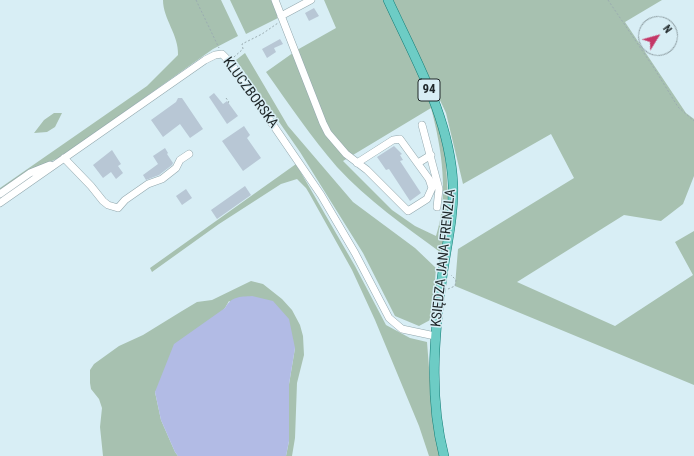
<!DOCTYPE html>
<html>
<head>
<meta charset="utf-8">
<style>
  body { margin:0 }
  #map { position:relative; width:694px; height:456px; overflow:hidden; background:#d8eef5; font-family:"Roboto Condensed",sans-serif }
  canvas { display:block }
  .north { position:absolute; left:638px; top:16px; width:40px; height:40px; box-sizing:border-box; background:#d8eef5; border:1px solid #8e9ea3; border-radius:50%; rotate:53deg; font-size:11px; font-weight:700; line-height:16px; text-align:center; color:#1e2628 }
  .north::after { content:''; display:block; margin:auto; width:14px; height:18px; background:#c43767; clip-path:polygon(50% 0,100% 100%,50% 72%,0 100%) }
</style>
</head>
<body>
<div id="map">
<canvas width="694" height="456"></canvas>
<div class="north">N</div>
</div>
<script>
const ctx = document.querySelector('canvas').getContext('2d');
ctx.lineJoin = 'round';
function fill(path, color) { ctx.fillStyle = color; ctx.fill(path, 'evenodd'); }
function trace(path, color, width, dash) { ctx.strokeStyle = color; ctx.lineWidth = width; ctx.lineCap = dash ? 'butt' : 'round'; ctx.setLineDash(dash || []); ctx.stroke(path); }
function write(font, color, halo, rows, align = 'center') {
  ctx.font = font + ' "Roboto Condensed",sans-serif'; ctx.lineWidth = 3; ctx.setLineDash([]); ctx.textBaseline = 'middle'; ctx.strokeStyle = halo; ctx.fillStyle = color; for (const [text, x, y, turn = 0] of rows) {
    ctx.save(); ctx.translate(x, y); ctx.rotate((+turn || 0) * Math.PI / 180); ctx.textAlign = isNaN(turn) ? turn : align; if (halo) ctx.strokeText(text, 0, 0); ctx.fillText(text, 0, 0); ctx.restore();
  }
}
fill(new Path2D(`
  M163,0H221L238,36L213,49L61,157L29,171L0,191V188L147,86L178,55C179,35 163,19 163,0Z
  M230,0H272L278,18L246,34Z
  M324,0H384L433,107L443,136L446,164L448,197L444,240L440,252C405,226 367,200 337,167C311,137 289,104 266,72L297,50L336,28ZM431,108C442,149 449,196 436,236L415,226L392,210L343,161Z
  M393,0H662L625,22L686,113L694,119V176L683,204L661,221L624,215L517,282L615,326L693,275L675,242L694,231V385L455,286L458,249L574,178L551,134L463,184L446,113Z
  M245,53L288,126L353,202L415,248L436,268L432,319L419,326L395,316L363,253L300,152L236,60Z
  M54,113H62L55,127L47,132L34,133L44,120Z
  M296,164L355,266L386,325L410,338L427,342L432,406L440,456H429L419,426L375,320L352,270L309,193L306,188L297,179L281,184L219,224L152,272L150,268Z
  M251,281L263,284L282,299L292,310L300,325L303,336L304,355L297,383L295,438L292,456H286L289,441V384L295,348L229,301L225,308L155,392L161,420L175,452L178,456H103L100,427L102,408L99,399L91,389L90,383V370L94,364L119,346L143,335L182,311L197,302L212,300Z`), '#a7c1b0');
fill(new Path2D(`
  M252,296L273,301L289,319L295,348L289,384V441L286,456H178L175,452L161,420L155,392L174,344L225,308C232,296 239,297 252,296Z`), '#b2bbe5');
fill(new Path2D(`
  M314,8L319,16L309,21L305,13Z
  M280,39L283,44L274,48L276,52L267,58L262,49Z
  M214,93L223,104L227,101L238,116L227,124L209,97Z
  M178,98H182L203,129L190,138L180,124L163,137L151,120L176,102Z
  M244,126L250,135L247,138L261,158L243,171L222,141Z
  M394,146L402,154L400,155L403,160L400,161L421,193L410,201L389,169L386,170L377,157Z
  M165,148L168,153L167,154L173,163L172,165L159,175L146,180L143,175L158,164L153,156Z
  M112,150L121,164L118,166L123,173L116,179L111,172L103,178L93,165Z
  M245,186L251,195L217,219L211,210Z
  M186,189L192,198L182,205L176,196Z`), '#b8c7d5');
const minor = new Path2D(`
  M275,0L323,123L328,133L346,154L367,170L408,211L427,199L432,188L429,179L400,139L393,140L357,163
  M281,16L311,0
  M422,125L439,189L437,207
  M64,158L91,186L103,201L108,205L118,208L125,200L148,184L162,179L176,168L180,160L189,154
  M418,163L431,155
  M0,194L30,173L50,165
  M0,203L205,60L215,55L222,54L230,62L321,195L355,253L389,318L402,329L435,336`);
const major = new Path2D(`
  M388,0C415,59 450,118 453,185C454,216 446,248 442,278C434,337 429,398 444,456`);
trace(minor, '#92a7ad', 8);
trace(major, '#127c75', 10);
trace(new Path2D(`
  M196,0L219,48
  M608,0L654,68L678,107L694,121
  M234,57L243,49L242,44L262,34L278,23
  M226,98L229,102L228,103
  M448,289L455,286L456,280L451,275`), '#9bacb1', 1, [2, 2]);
trace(minor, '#fff', 7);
trace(major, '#6dccc5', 9);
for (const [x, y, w] of [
  [429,90,22]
]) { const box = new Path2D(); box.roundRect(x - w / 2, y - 11, w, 22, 3); ctx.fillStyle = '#d8eef5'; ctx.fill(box); trace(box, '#1e2628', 1); }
write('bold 13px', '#1e2628', null, [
  ["94",429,90]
]);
write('14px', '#1e2628', '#d8eef5', [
  ["KLUCZBORSKA",250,93,54],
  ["KSIĘDZA JANA FRENZLA",444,258,-84]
]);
</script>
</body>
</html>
